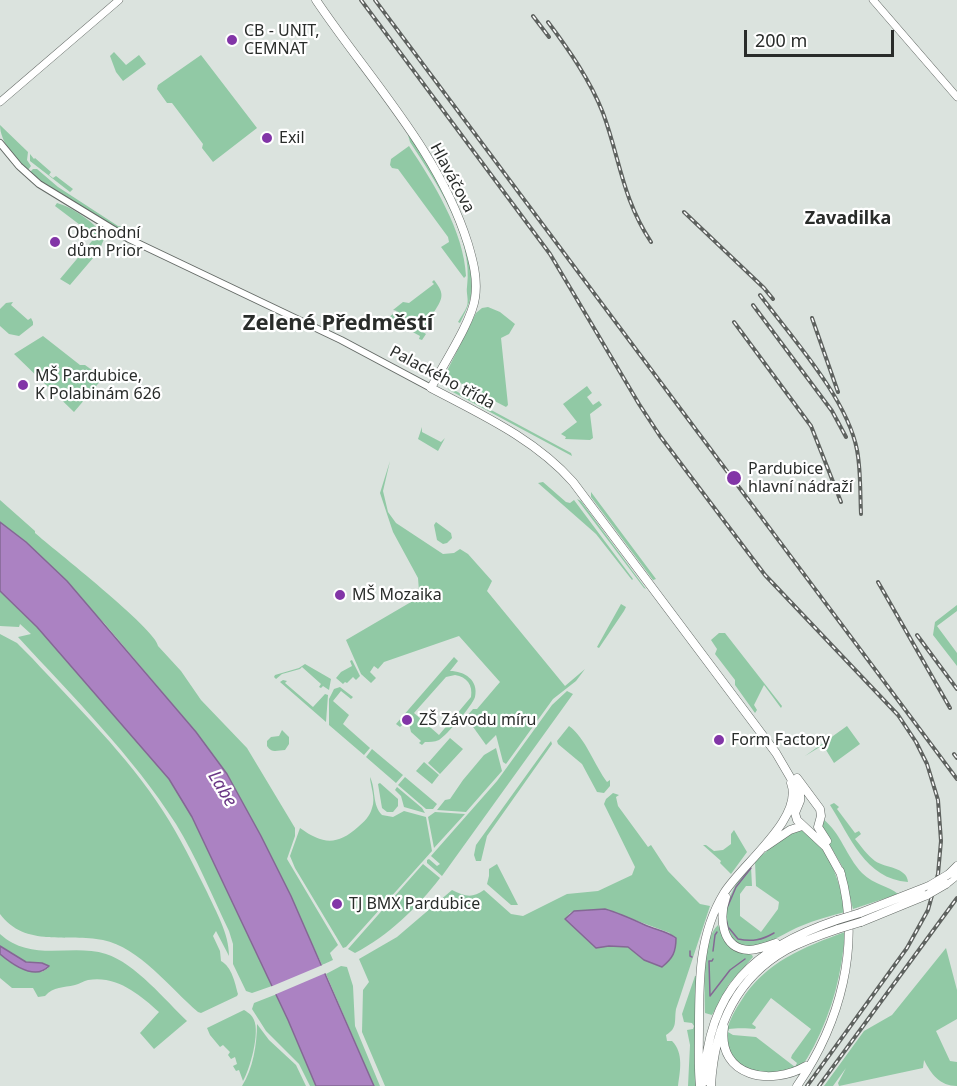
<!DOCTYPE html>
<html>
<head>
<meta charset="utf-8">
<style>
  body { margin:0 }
  #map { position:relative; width:957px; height:1086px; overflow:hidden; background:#dbe3de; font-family:"Noto Sans",sans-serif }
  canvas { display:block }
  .scale { position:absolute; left:744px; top:30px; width:150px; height:27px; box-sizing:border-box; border:3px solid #292c2a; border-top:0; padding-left:8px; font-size:18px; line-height:21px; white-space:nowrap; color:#292c2a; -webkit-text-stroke:4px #fff; paint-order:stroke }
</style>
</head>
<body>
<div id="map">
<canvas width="957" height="1086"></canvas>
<div class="scale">200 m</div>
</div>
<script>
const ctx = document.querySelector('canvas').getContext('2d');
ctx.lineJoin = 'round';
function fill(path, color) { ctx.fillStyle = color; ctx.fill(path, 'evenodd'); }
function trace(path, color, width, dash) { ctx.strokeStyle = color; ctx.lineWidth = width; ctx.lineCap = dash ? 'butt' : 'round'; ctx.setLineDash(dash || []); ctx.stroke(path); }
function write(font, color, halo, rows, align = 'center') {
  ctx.font = font + ' "Noto Sans",sans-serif'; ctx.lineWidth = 4.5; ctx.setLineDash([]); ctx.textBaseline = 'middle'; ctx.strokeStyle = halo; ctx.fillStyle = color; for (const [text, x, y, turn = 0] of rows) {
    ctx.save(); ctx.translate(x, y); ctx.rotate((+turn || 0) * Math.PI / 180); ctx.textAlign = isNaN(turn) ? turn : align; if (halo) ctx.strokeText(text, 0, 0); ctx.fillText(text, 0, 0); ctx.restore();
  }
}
fill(new Path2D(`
  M114,52L126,65L139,55L146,64L123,81L116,72L110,56Z
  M201,55L257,128L213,162L202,148L203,144L172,103H167L157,89L158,85Z
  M0,125L28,152L27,160L31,166L28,170C16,160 0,142 0,125Z
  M408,135C433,160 469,243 472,279C474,295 467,309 460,323L458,322C461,317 465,311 467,306C469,300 466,293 467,287C474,238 436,182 410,142Z
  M409,146C433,182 464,231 466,276L464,278L441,247L449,242L448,237L398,169L392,168L390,165L391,159Z
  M30,154L34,159L35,158L51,172L49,175L53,178L56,176L73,189L70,192L30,161Z
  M33,169H37L58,187L118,226L127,227L129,235L41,181L30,172Z
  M57,203C72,207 94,222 103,235L92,234L55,206Z
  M104,239L99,251L70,285L60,279L92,241Z
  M434,280C446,295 442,299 433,314L435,316L432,322H428L423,332L426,334L422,340L419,339L420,336L392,321L390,324L384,321L385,317H389L397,311L393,310L403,302L409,303L434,284L432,282Z
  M13,302L11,305L28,320L31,318L33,322V325L19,336L9,334L0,326V309L6,303Z
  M488,307L500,312L515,324L509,334L501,338L508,405L506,407L445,375L476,313L482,308Z
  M43,336L80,365H85L103,378L74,412L14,354Z
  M443,380L454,390L571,453L572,456L449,390Z
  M587,386L592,393L587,397L593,405L599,401L602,405L590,414L593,438L590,440L565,439L566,437L561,434L577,422L563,404Z
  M422,427V432L441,442L445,438L438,451L418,439Z
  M390,461L383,491L388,512L396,523L443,554L454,553L460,549L468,554L492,581L487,591L565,686L585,669L576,681L553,699L506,764L503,762L496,735L486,745L466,717L473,709H477L500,682L459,636L384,662L378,669L374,666L370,672L376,678L371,683L361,674L346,640L411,602L419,591L418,578L393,532L380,493Z
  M543,482L566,502L570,503L574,500L633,579L632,580L596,534L538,483Z
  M591,492L656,579L653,580L591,497Z
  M577,499L581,501L646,589L644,588Z
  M0,500L35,531V533C52,548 157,630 158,646L181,671L201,700L247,748L295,828V836L287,859L338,945L330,953L333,960L322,965L261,836L227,774L196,732L105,624L26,542L0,522Z
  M436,522L451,533L452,538L447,543L443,544L437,540L434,525Z
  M0,591L37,627L169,779L192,817L272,986L252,993L246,991L233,964V944L229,931C212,896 197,858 176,824C132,755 73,697 18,637L31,634L20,624L19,627L0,626Z
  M621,604L626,607L624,611L599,648L597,647Z
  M957,605V611L937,626L957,653V666L933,635L935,622Z
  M719,633H725L782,706L781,708L764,685L754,705L757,710L755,713L735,685V680L715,654L717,649L711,640Z
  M0,634L17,643L32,658C77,707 127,755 163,811C180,837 193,864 207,892C216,912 229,933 229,956L216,931L213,936L220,951L221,961C232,967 235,983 238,994L237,996L201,1013L198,1012C171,989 139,947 103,940C68,933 25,948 0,914Z
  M454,657L458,661L450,671C464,671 479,680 475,697C472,706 447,735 439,740C434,742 430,742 425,742L422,745L419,743L421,741L411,732L408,720L400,727L396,724ZM455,675C467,677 473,685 471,697L439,735L414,713L446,677Z
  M352,660L360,676L356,680L353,677L347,683L345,682L343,684L336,678L341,672L352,666L350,661Z
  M305,664L331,679L329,690L323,686L321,688L319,687L321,684L302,667L300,669L282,674L276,679L274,677L275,675L299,668Z
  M283,680L287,681L285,683L313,707L325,694L328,695L326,722L280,682Z
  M340,687L353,697L351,699L341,691L333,701L349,715L343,724L370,748L364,755L329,725V699L334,689Z
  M567,691L573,694L442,876L427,863V860L429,859L437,866L440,864L431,856L497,781L552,705Z
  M569,726C585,737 595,766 607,782L610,780V786L604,793L597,792L582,764L558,744L557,741Z
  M847,726L860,744L834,763L823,745L805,756Z
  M282,730L289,737V744L285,750C278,750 272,754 267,746V741L271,737L279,736Z
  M450,738L463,749L440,774L428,763Z
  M551,741L552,744L487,836L481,861H476L474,855L476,845Z
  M496,748L502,771L466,812L437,810L445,800L450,799L463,780L484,755Z
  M372,749L403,775L396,783L366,757Z
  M424,762L439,775L432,784L416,771Z
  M370,777C376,789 372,805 382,815L393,817L404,811L426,817L432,851L346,947L343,948L295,868L290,856L300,828C322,844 337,846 358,827C364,822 370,816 372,808C376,798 370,785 370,777Z
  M405,777L437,804L433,809H426L398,785Z
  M380,783L398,799V806L393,812H387L382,808L378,784Z
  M397,787L422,808L425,813L404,807L401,796L395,790Z
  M613,793L619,795L616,797L618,806L648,847L651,845L668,871L695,899L700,904L710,906L676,1009C674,1021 678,1028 666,1035L667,1041H672C684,1053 680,1071 678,1086H385L362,1032L363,990L369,982L359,959L397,937L452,890C464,896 472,899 484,890L511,914L523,916L567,894L598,891L632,875L635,867L604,804L606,799ZM605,909L670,933L662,967L644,960L628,947H599L565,919L570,913L574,911Z
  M834,803L839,807L837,809L855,833L859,831L861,834L855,839C861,846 867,855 875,861C885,868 907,867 908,882C865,879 850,836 830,805Z
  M435,812L465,814L434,848L428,817Z
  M823,819C841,833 846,856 862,873C874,885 889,886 898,894L853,909L842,866L821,830Z
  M802,829C829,847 840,880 845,912C830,916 815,920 801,926C782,933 746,962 731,936C726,928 725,923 726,914C728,896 737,878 751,867L752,886H746L740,894V916L761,932L778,909L779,902L756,886L755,861L786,835Z
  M734,830L747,852L731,874L720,863L721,861L703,845H706L714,851L723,850L731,844V834Z
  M423,864L440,878C418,907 388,936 355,953L348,949Z
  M497,864L518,905H511L487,884L489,876V869Z
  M718,925C725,943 733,950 752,955L753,957L729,984L712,1015L705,1013C705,991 701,940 718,925Z
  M845,932C842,973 833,1009 814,1046C808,1057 803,1067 792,1075C762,1086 720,1064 727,1030C730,1019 735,1010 741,1001C765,962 804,947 845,932ZM771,998L811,1029L792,1055L791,1058L797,1063L795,1067L756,1037L733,1035L728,1032L729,1029C734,1028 749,1028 755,1029L756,1027L752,1024Z
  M0,934C32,963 71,943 106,954C135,963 166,1001 187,1021L154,1049L140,1033L159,1012C140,995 117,975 88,980C84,981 79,984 75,985C63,988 54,986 45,996L38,997L33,988H12L0,978V954L42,972L48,968C41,962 38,965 30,963C19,961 8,952 0,946Z
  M946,948L957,990V1019L936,1031L950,1061L957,1062V1086C940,1086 931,1074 924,1060L923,1068L839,1086L838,1083L846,1068L833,1086H824L864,1031L892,1015Z
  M341,966L347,967L353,986L355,1026L380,1086H374L326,974Z
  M695,976H697L696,1086H688L690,1045L687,1030L693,1029L694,1026L692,1023L684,1022L682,1014Z
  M277,994L316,1086H310L299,1064L266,1031L252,1009L254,1003Z
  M244,1010C249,1013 252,1015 254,1020C260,1033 250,1069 243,1081L239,1070L236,1071L233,1066L237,1064L235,1057L231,1059L228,1055L230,1052L223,1045L220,1047L210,1035L207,1028Z
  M257,1024L269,1040L296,1065L306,1086H242C253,1069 257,1044 257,1024Z`), '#91c9a5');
const water = new Path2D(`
  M0,522L26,542L67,581L196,732L227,774L261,836L291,896L374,1086H316L288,1020L192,817L169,779L37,627L0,591Z
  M605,909C619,913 632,919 645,925C656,930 667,931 676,938C676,952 673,958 662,967L644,960L628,947L609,946L596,948L565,919L574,911Z
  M0,946L26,962L42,963L49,966C35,981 13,965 0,954Z`);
fill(water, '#ab82c2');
trace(water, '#846894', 1.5);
fill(new Path2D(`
  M325,964L328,972L274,995L270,987Z`), '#dbe3de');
trace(new Path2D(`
  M727,908L736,887L751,868
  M726,919L728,927
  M729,928L738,939C752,942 762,940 774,933
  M690,951V956L692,957
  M713,951L715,935L717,932
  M713,959L712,961H709L710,996L730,970L745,959`), '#846894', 1.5);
const tertiary = new Path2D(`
  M0,143L19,166L39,184L129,239L341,340L431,388`);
const secondary = new Path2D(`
  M873,0L957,97
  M0,102L119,0`);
const primary = new Path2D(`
  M316,0C369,79 439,151 468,244C473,261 478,279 475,298C472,321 443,365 431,388C482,415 535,439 573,482L776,753L800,794V801L795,813L797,820L826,847L841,874
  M797,778L820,809L821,816L818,827L827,841
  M765,847L790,830L802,826
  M949,874L957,866
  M946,884L957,875
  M726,897C719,917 721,949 749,950C758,950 768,946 776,943
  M860,913L929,886
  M861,922L927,895
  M724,1027C717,1078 772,1086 806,1066
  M704,1082C708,989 754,948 837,920
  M700,1086C698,1066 699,1046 699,1026C699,980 699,934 724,893C742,864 804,818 791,783
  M711,1086C714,1029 735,979 786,950C803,941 820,935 838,929
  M797,1086C840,1024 862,945 840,871`);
trace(tertiary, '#646a66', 8);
trace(secondary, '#646a66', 8);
trace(primary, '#646a66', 9);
trace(tertiary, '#fff', 6);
trace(secondary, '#fff', 7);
trace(primary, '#fff', 8);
const rail = new Path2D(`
  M361,0L550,254L639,404L660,436L765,575L898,715L916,742L927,764L938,800L941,841L938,874L928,910L907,948L807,1086
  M375,0L957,779
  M533,16L549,37
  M548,22C569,50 590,80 603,113C620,159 622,198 651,242
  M684,212L764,288L773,299
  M760,295C792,338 847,398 857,450C861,471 860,493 861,514
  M753,305L832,411L846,437
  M812,318L838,392
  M734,322L811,426L841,502
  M878,582L950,708
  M917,635L957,689
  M954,754L957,758
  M819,1086L957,898`);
trace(rail, '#5e625f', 4);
trace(rail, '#fff', 1.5, [4.5]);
const primaryBridge = new Path2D(`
  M929,886L949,874
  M927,895L946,884
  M837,920L860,913
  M838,929L861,922`);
trace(primaryBridge, '#646a66', 9, []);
trace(primaryBridge, '#fff', 8);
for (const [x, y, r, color] of [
  [232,40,6,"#8235a7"],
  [267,138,6,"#8235a7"],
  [55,242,6,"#8235a7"],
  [23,385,6,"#8235a7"],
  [734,478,8,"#8235a7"],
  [340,595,6,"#8235a7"],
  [407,720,6,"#8235a7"],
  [719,740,6,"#8235a7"],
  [337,904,6,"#8235a7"]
]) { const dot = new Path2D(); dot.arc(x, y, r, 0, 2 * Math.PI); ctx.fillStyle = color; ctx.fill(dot); trace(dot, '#fff', 2); }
write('16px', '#292c2a', '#fff', [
  ["CB - UNIT,",244,31],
  ["CEMNAT",244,49],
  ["Exil",279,138],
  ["Obchodní",67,233],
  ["dům Prior",67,251],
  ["MŠ Pardubice,",35,376],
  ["K Polabinám 626",35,394],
  ["Pardubice",748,469],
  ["hlavní nádraží",748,487],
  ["MŠ Mozaika",352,595],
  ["ZŠ Závodu míru",419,720],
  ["Form Factory",731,740],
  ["TJ BMX Pardubice",349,904]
], 'left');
write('16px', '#292c2a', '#fff', [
  ["Hlaváčova",452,178,62],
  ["Palackého třída",442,378,28]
]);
write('bold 18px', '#292c2a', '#fff', [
  ["Zavadilka",848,219]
]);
write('italic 18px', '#6a3685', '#fff', [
  ["Labe",222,789,59]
]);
write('bold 22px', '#292c2a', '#fff', [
  ["Zelené Předměstí",338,324]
]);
</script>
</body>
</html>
